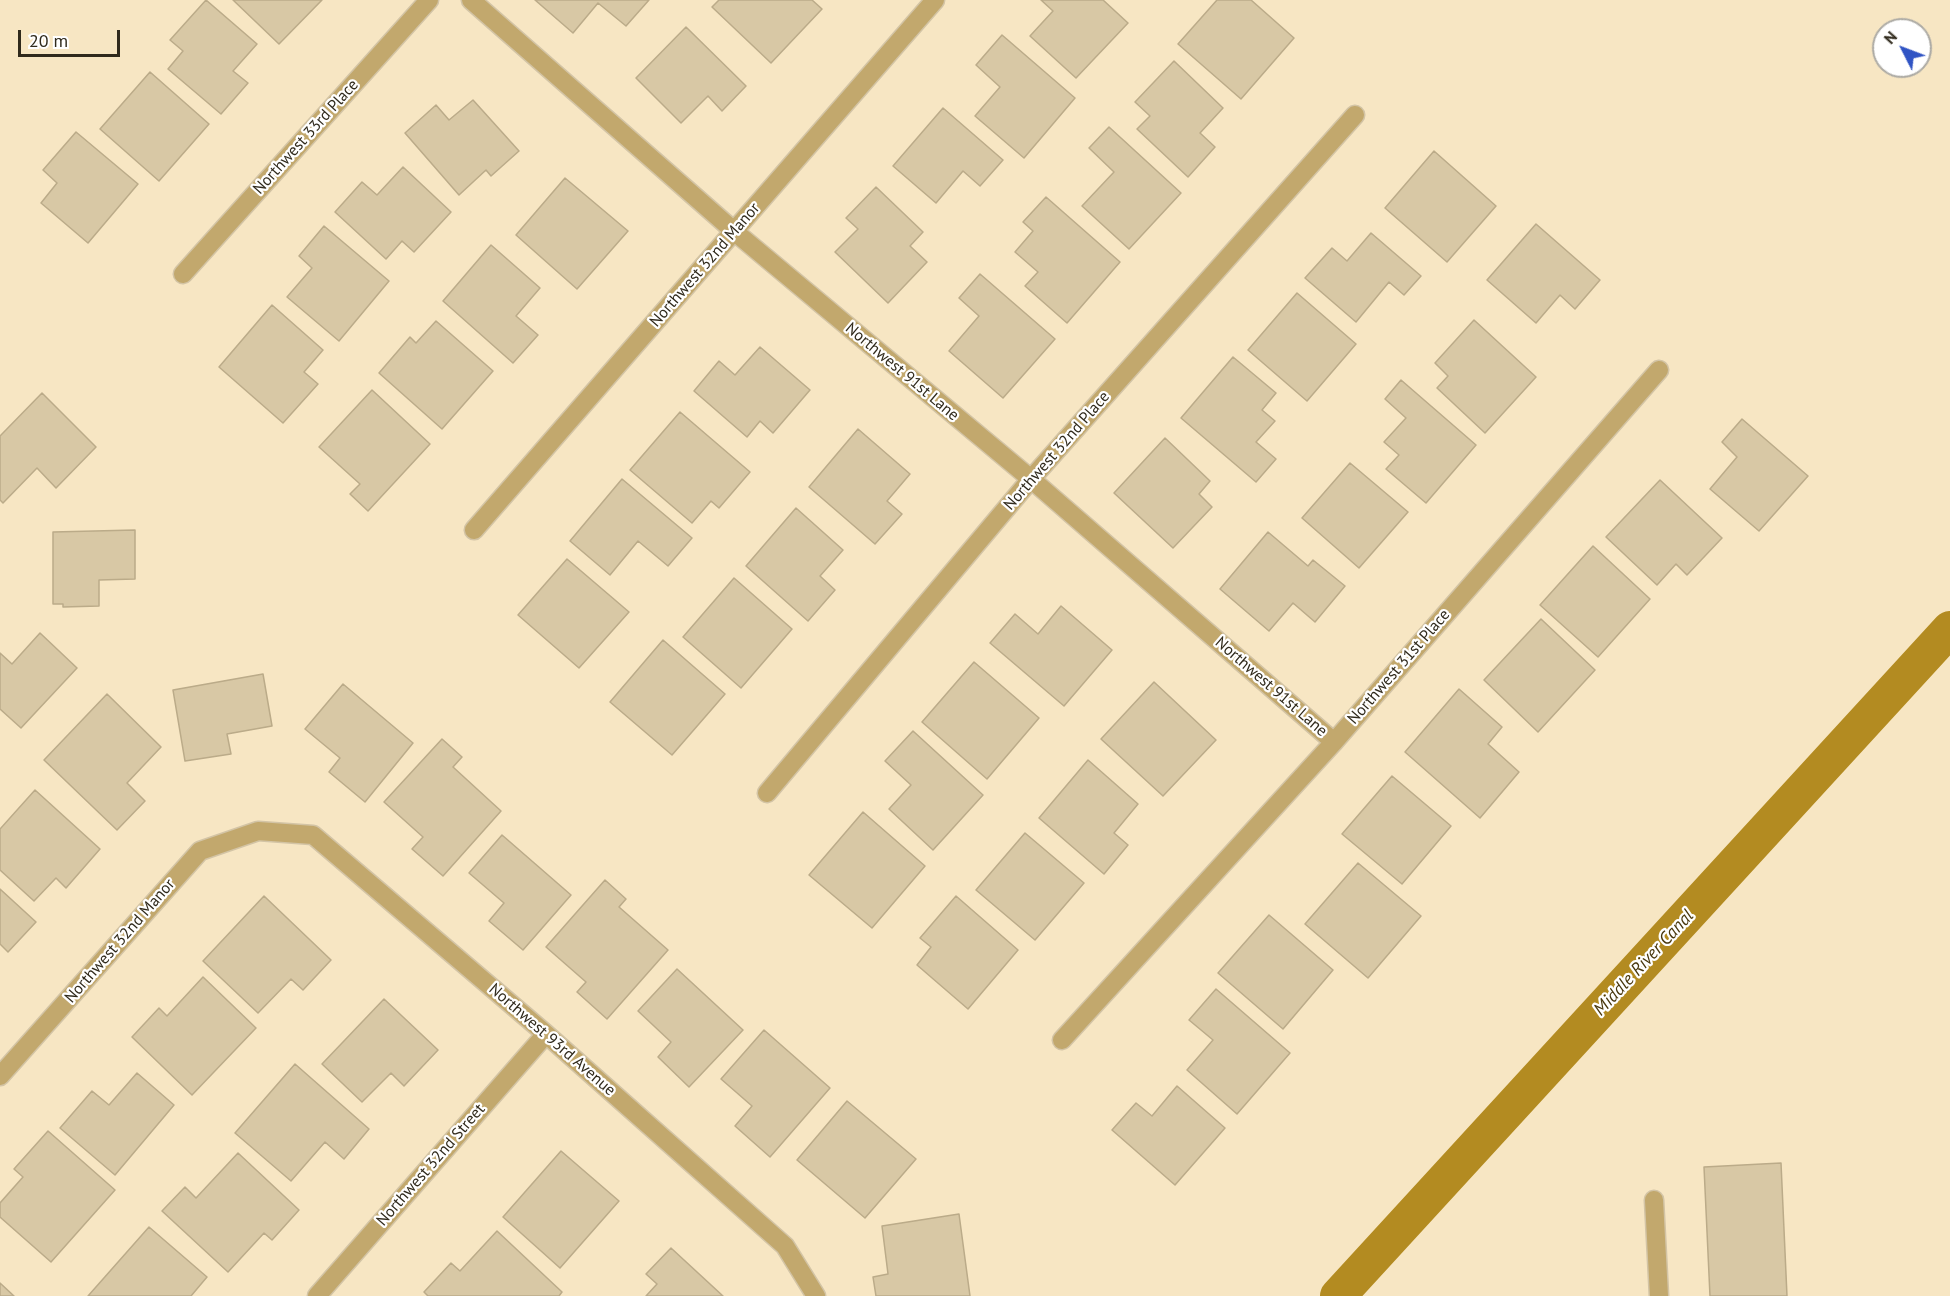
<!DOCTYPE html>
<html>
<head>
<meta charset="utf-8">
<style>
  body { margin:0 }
  #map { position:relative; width:1950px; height:1296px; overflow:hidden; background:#f7e6c3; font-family:"PT Sans",sans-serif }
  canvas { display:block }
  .north { position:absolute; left:1872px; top:18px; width:60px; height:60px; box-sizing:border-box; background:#fff; border:2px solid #acaaa4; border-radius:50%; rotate:312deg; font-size:16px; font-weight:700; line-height:24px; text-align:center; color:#302a1c }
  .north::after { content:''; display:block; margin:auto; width:21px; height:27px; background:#3054c4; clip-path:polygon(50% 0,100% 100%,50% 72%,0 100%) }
  .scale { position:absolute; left:18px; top:30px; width:102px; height:27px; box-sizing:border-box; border:3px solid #302a1c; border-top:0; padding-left:8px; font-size:18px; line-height:21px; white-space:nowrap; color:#302a1c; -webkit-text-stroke:4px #fff; paint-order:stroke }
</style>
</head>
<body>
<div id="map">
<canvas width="1950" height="1296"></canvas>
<div class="north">N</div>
<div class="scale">20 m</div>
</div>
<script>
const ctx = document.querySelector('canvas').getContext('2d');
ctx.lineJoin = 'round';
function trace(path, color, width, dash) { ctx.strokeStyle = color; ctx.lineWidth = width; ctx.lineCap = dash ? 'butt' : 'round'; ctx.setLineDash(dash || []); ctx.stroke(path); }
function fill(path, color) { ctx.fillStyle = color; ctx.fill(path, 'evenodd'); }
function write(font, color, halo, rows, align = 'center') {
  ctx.font = font + ' "PT Sans",sans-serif'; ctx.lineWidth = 4.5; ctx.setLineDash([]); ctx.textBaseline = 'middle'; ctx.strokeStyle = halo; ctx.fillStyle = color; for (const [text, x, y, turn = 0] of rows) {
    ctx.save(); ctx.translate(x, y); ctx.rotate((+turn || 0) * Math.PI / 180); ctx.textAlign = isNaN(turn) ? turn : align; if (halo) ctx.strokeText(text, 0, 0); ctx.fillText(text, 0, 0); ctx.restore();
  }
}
trace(new Path2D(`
  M1338,1296L1950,629`), '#b38b21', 36);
const building = new Path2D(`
  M206,0L257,44L233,71L248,83L221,114L168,69L183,51L170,40Z
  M233,0H322L279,44Z
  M535,0H649L626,26L598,3L573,33Z
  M719,0H812L822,9L771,63L712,7Z
  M1041,0H1103L1128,23L1076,78L1030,36L1053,11Z
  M1217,0H1251L1294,38L1241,99L1178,44Z
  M686,27L746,86L722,111L708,96L681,123L636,78Z
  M1002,35L1075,98L1024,158L975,116L1000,87L976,65Z
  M1174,61L1223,108L1200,133L1215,147L1188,177L1137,129L1150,116L1135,102Z
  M150,72L209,124L159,181L100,129Z
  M473,100L519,151L491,176L486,170L459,195L405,133L436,105L449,120Z
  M943,108L1003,160L980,186L963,171L936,203L893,166Z
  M1109,127L1181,193L1129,249L1082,206L1114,172L1089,148Z
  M76,132L138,184L88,243L41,203L57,183L43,170Z
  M1434,151L1496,206L1447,262L1385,208Z
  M403,167L451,212L414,252L402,241L386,259L335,212L362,182L377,195Z
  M565,178L628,231L577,289L516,235Z
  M876,187L923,232L910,246L927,262L888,303L835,252L858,229L846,218Z
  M1046,197L1120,262L1067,323L1025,286L1038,272L1015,252L1033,231L1023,222Z
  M1536,224L1600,280L1575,309L1560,295L1536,323L1487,280Z
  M324,226L389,281L339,341L287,297L312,268L299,256Z
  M1371,233L1421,276L1404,295L1389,282L1356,322L1305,278L1332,248L1347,261Z
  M491,245L540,288L516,316L538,335L513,363L443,301Z
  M980,274L1055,339L1003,398L949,351L979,316L959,298Z
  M1297,293L1356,344L1307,401L1248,350Z
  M272,305L323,350L304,372L318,384L283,423L219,367Z
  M1474,320L1536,377L1485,433L1437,388L1448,376L1435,363Z
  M436,321L493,371L442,429L379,373L410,337L416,343Z
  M760,347L810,390L773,433L760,421L747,437L694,391L719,361L735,375Z
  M1233,357L1276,393L1262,410L1275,421L1256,442L1276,459L1256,482L1181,418Z
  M1401,380L1476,445L1426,503L1386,469L1399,455L1384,442L1406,418L1385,399Z
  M372,390L430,444L368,511L350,494L360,484L319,447Z
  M42,393L96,447L56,488L37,468L3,503L0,500V436Z
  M680,412L750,472L719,508L711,501L692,523L630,470Z
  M1742,419L1808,476L1759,531L1710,489L1737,457L1722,442Z
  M858,429L910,474L887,501L902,514L875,544L809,487Z
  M1165,438L1210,481L1199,494L1212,507L1173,548L1114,493Z
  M1350,463L1408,512L1359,568L1302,518Z
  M622,479L692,538L668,566L638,541L610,575L570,541Z
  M1660,480L1722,538L1687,575L1676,564L1657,585L1606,537Z
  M796,508L843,550L820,576L835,590L808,621L746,566Z
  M135,530V579L99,580V606L63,607V604H53V532Z
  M1268,532L1308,566L1313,560L1345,586L1315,622L1293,603L1269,631L1220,589Z
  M1593,546L1650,599L1598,657L1540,605Z
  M567,559L629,612L579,668L518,615Z
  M734,578L792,629L741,688L683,637Z
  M1061,606L1112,650L1064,706L990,643L1015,614L1038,634Z
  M1541,619L1595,670L1538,732L1484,680Z
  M40,633L77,668L21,728L0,709V653L12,664Z
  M663,640L725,694L672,755L610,702Z
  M974,662L1039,718L987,779L922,722Z
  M263,674L272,726L227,734L231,754L185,761L173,690Z
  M1154,682L1216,740L1163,796L1101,739Z
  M343,684L413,743L365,802L329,772L340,758L305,729Z
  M1459,689L1502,727L1488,744L1519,772L1480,818L1405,752Z
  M107,694L161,747L127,783L145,801L117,830L44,760Z
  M913,731L983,795L933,850L889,809L911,785L885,761Z
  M442,739L462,757L453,767L501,811L443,876L412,849L423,837L384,802Z
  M1088,760L1138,804L1114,833L1128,845L1104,874L1039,818Z
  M1392,776L1451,826L1402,884L1342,834Z
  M35,790L100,849L66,888L56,878L34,901L0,870V829Z
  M863,812L925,866L872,928L809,875Z
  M1025,833L1084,883L1035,940L976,890Z
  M502,835L571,895L523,950L489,921L504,903L469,873Z
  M1358,863L1421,916L1368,978L1305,924Z
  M605,880L626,899L619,907L668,950L607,1019L577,992L586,982L546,947Z
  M0,889L36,922L8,952L0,944Z
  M264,896L331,960L303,990L291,979L258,1013L203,961Z
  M956,896L1018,950L968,1009L917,965L931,947L920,938Z
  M1269,915L1333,970L1283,1029L1218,973Z
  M677,969L743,1030L689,1087L658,1057L671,1042L638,1011Z
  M203,977L256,1028L192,1095L132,1037L159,1008L167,1016Z
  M1216,989L1290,1053L1237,1114L1187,1070L1213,1040L1189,1020Z
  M384,999L438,1050L404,1086L391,1073L362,1102L322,1064Z
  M764,1030L830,1088L770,1157L735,1126L752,1106L721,1079Z
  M295,1064L369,1129L344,1159L325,1142L291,1181L235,1133Z
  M137,1073L174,1105L115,1175L60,1128L92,1091L109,1105Z
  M1177,1086L1225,1128L1175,1185L1112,1130L1136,1103L1152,1116Z
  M847,1101L916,1159L865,1218L797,1160Z
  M48,1131L115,1190L51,1262L0,1217V1203L23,1177L14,1169Z
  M561,1151L619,1201L560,1268L503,1217Z
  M238,1153L299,1210L272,1240L264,1233L228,1272L162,1211L185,1187L196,1198Z
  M1781,1163L1787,1296H1710L1704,1167Z
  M959,1214L970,1296H876L873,1277L888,1274L882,1226Z
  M149,1227L207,1277L191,1296H88Z
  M497,1231L562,1292L559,1296H428L424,1292L451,1263L460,1271Z
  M671,1248L723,1296H646L657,1284L646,1274Z
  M0,1283L14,1296H0Z`);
fill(building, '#d8c8a5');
trace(building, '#bbab89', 1.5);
const minor = new Path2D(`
  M471,0L735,232L1031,479L1334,742
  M183,274L429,0
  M474,530L935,0
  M767,793L1031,479L1355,115
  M1062,1040L1334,742L1659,370
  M0,1076L200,851L258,831L313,835L546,1034L785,1246L816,1296
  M1654,1200L1659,1296
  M317,1296L546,1034`);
trace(minor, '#d3c4a5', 21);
trace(minor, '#c2a86d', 18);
write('16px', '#302a1c', '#fff', [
  ["Northwest 33rd Place",306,137,-48],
  ["Northwest 32nd Manor",705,265,-49],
  ["Northwest 91st Lane",902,372,40],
  ["Northwest 32nd Place",1057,451,-49],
  ["Northwest 31st Place",1399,667,-49],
  ["Northwest 91st Lane",1271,687,41],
  ["Northwest 32nd Manor",120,941,-49],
  ["Northwest 93rd Avenue",552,1040,41],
  ["Northwest 32nd Street",431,1165,-49]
]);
write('italic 18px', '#48370d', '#fff', [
  ["Middle River Canal",1644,963,-47]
]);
</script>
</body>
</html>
